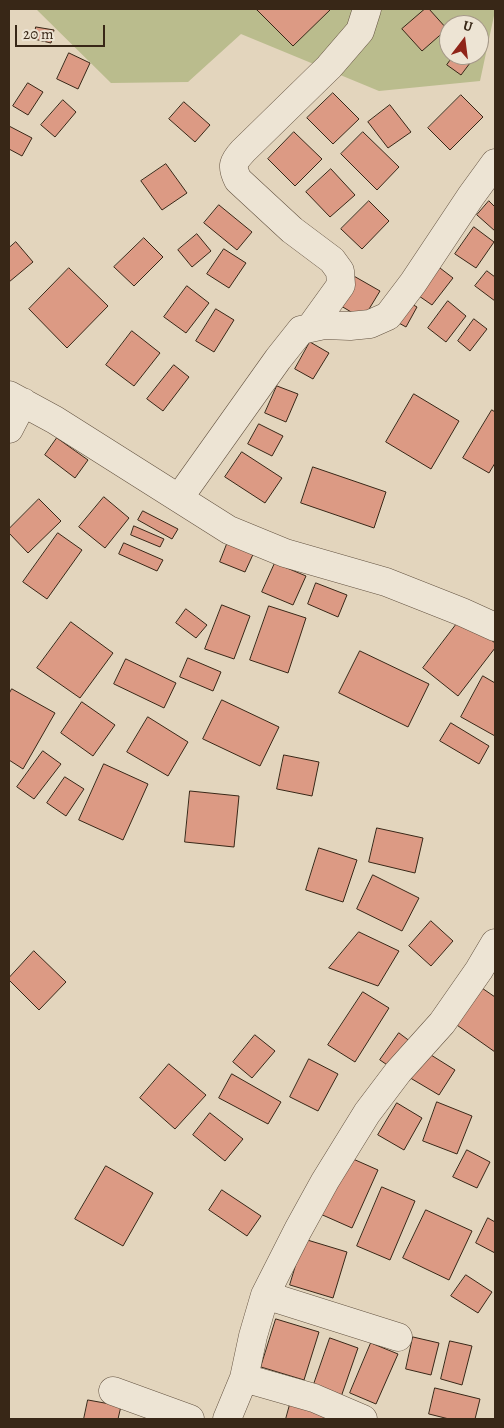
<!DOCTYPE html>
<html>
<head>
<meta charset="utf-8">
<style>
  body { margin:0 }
  #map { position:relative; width:504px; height:1428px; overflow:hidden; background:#e3d5bd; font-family:Alegreya,serif }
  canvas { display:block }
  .frame { position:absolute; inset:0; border:10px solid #382717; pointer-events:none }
  .north { position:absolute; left:439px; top:15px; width:50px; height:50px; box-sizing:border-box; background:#ede4d4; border:1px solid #a59888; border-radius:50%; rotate:15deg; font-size:14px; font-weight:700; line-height:20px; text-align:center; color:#382717 }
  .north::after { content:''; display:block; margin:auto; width:18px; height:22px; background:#8f2418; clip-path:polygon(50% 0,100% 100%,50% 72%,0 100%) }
  .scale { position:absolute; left:15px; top:25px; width:90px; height:22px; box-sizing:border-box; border:2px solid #382717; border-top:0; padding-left:6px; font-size:15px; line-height:18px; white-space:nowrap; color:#382717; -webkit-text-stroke:4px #ede4d4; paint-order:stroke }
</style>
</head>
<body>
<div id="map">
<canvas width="504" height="1428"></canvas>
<div class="frame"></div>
<div class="north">U</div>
<div class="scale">20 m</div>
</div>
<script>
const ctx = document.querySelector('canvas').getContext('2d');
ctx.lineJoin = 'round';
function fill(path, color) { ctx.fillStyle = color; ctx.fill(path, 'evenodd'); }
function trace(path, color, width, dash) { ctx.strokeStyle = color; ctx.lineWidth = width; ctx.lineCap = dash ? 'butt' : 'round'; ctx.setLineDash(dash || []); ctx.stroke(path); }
fill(new Path2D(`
  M36,9H495V11L480,81L379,91L241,34L188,82L111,83ZM449,25H479V55H449Z`), '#babc8d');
const building = new Path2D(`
  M258,9H331L293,46L257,10Z
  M425,9H429L447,29L422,51L402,29Z
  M36,27L54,30L51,43L34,39Z
  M69,53L90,63L78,89L57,79Z
  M454,55H476L461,75L447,65Z
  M28,83L43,92L28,115L13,106Z
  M333,93L359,119L333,144L307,118Z
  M461,95L483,117L450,150L428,128Z
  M63,100L76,112L55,137L41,125Z
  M184,102L210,125L195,142L169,119Z
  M390,105L411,132L388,148L368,122Z
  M9,126L32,138L22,156L9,149Z
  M294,132L322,159L295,186L268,159Z
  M363,132L399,167L377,190L341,154Z
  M166,164L187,193L162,210L141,181Z
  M331,169L355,195L330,217L306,192Z
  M369,201L389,221L362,249L341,229Z
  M489,201L495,207V231L477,215Z
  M219,205L252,232L237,250L204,223Z
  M474,227L494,242L476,268L455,254Z
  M197,234L211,251L192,267L178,250Z
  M144,238L163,257L134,286L114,267Z
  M16,242L33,262L9,282V248Z
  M224,249L246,263L229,288L207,274Z
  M69,268L108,306L67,348L29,309Z
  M440,268L453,278L432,305L419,296Z
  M487,271L495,277V301L475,286Z
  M352,275L380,291L363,319L336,303Z
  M187,286L209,303L186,333L164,317Z
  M448,301L466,316L446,342L428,328Z
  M408,302L417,307L406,327L397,322Z
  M216,309L234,320L214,352L196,341Z
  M474,319L487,329L470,351L458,341Z
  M132,331L160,353L134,386L106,365Z
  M310,342L329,353L313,379L295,369Z
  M174,365L189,377L163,411L147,399Z
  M277,386L298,394L286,422L265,413Z
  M414,394L459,421L431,469L386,442Z
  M492,410L495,412V463L489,473L463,458Z
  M259,424L283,436L272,456L248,444Z
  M57,438L88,460L75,478L45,455Z
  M242,452L282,478L265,503L225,477Z
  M313,467L386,492L374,528L301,503Z
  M104,497L129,518L105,548L79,527Z
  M39,499L61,521L28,553L9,533V529Z
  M143,511L178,529L172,539L138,520Z
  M134,526L164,539L160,547L131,535Z
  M58,533L82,550L47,599L23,582Z
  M229,539L255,550L245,572L220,562Z
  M124,543L163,560L157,571L119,554Z
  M275,563L306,576L293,605L262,592Z
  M316,583L347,595L338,617L308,604Z
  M222,605L250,616L234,659L205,649Z
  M269,606L306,618L288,673L250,660Z
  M186,609L207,625L196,638L176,623Z
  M462,617L495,643V648L458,696L423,668Z
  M71,622L113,653L80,698L37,668Z
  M360,651L429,684L408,727L339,693Z
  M188,658L221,672L213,691L180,677Z
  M126,659L176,683L164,708L114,684Z
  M483,676L495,683V736L461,717Z
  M12,689L55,713L23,769L9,760V694Z
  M222,700L279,727L260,766L203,739Z
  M82,702L115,725L93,756L61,733Z
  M148,717L188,742L168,776L127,752Z
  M451,723L489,746L479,764L440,741Z
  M43,751L61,764L34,799L17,787Z
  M284,755L319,762L312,796L277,789Z
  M104,764L148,784L123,840L79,820Z
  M65,777L84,789L66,816L47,803Z
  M190,791L239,796L234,847L185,842Z
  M377,828L423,838L415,873L369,862Z
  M319,848L357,860L343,902L306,890Z
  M373,875L419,898L402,931L357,909Z
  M431,921L453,941L431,966L409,946Z
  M359,932L399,951L378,986L329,968Z
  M34,951L66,982L39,1010L9,980V978Z
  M479,986L495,997V1052L454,1023Z
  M363,992L389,1008L355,1062L328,1045Z
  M399,1033L415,1045L396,1071L380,1060Z
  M255,1035L275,1051L252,1078L233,1062Z
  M423,1050L455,1070L439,1095L407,1076Z
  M309,1059L338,1074L318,1111L290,1097Z
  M169,1064L206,1095L175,1129L140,1098Z
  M232,1074L281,1102L268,1124L219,1098Z
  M437,1102L472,1116L457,1154L423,1141Z
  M397,1103L422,1118L404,1150L378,1135Z
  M210,1113L243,1139L225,1161L193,1135Z
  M467,1150L490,1162L477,1188L453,1177Z
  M344,1155L378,1170L352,1228L318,1213Z
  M106,1166L153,1193L123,1246L75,1219Z
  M382,1187L415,1201L390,1260L357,1246Z
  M222,1190L261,1216L247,1236L209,1210Z
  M426,1210L472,1231L449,1280L403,1258Z
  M488,1218L495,1222V1253L476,1243Z
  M304,1239L347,1252L333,1298L290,1285Z
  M466,1275L492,1292L478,1313L451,1296Z
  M276,1319L319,1332L304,1380L261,1367Z
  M413,1337L439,1343L431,1375L406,1369Z
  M330,1338L358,1348L341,1397L313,1387Z
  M450,1341L472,1346L462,1385L441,1379Z
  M371,1343L398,1354L376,1404L350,1393Z
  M435,1388L480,1399L475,1419H449L429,1414Z
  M292,1397L332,1419H286Z
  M88,1400L121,1406L118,1419H84Z`);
fill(building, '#dc9a84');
trace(building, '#382717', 1);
const street = new Path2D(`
  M310,328L341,285L340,271L332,260L292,230L238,180C231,166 233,162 243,151L329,67L360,31L367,9
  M9,395L55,420L229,530L285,553L386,582L462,612L495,627
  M9,429L23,402
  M179,498L278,359L301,330L324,325L350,326L370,324L388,316L413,283L471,196L495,163
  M265,1295L398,1337
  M244,1378L314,1398L363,1419
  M113,1391L190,1419
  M227,1419L244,1378L253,1336L265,1295L298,1230L325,1181L367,1113L398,1072L442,1023L479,970L495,943`);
trace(street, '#635240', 29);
trace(street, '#ede4d4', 28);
</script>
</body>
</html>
